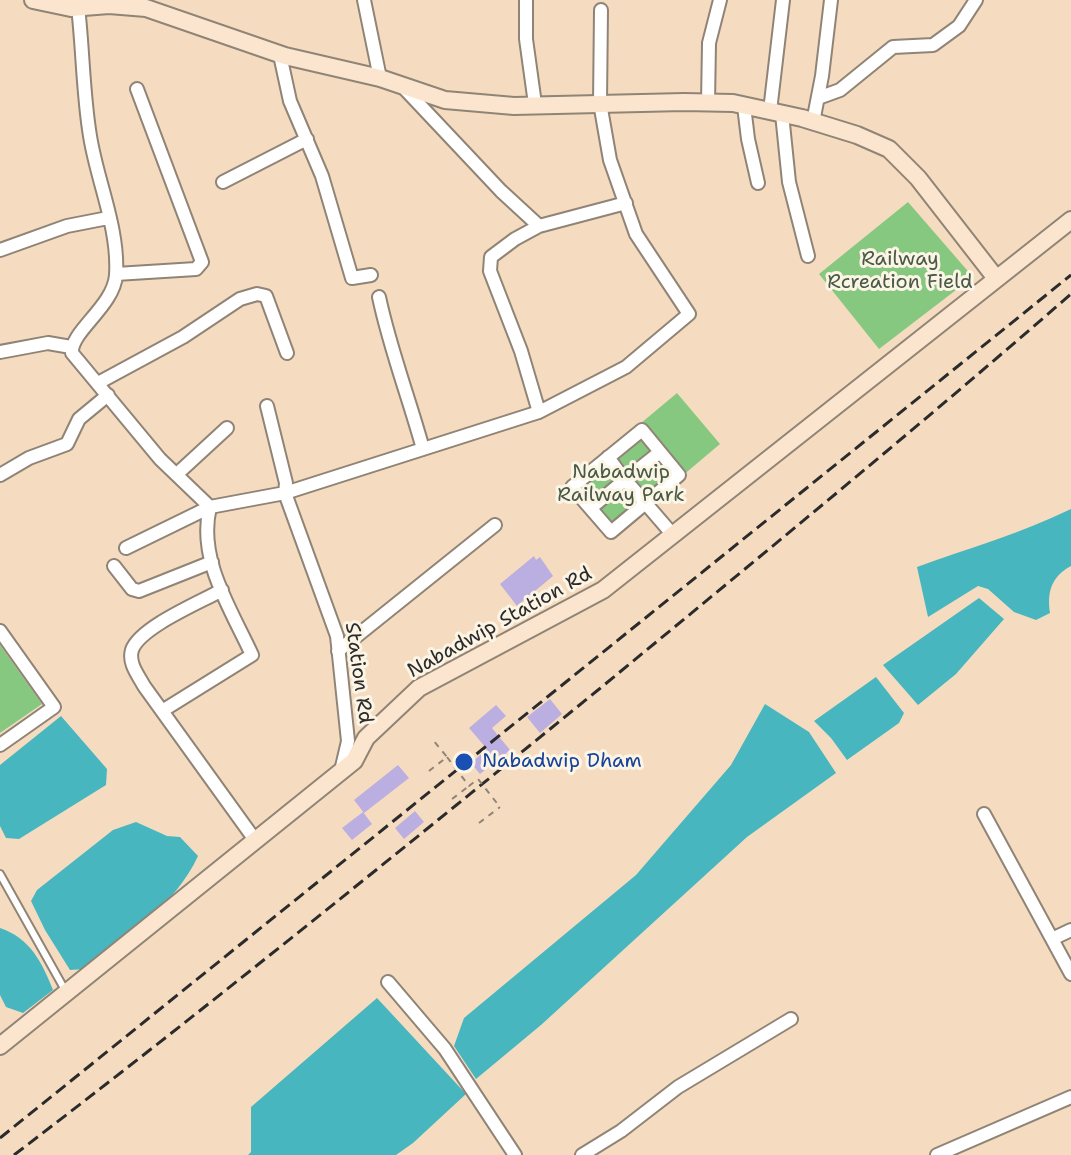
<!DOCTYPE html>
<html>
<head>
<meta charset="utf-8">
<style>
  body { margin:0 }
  canvas { display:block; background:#f5dcc0 }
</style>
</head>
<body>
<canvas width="1071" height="1155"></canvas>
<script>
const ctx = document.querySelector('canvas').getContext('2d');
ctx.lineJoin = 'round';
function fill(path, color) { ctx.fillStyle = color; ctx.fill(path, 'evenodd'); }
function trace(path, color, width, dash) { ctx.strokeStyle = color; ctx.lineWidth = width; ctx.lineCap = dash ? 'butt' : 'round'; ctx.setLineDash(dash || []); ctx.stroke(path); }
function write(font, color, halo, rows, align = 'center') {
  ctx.font = font + ' "Shantell Sans",sans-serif'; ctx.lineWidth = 6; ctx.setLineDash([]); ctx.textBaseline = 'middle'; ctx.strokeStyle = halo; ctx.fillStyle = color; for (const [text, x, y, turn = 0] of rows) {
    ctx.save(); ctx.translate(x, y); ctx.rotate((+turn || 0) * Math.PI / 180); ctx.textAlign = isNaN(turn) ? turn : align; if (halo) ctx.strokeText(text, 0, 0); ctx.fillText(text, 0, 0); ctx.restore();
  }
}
fill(new Path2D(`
  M908,202L973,277L879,349L819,274Z
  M677,393L720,444L611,536L567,485Z
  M0,645L42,704L0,733Z`), '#87c881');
fill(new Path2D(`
  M1071,509V566C1051,577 1047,592 1050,613L1036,620L1014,612L988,589L978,586L928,617L917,567C969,548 1022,533 1071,509Z
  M979,598L1004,619L956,674L918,705L883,665Z
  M876,677L904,713L899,723L847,760L831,738L814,721Z
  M765,704L809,732L836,773L747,837L541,1025L476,1079L454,1046L464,1018L636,875L731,765Z
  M61,716L107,769L106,785L19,839L6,838L0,826V765Z
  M136,822L167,836L180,837L198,856C175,906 127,935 85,969L70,970L45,930L31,901L37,890L113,830Z
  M0,928C30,938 42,962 53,990L23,1013L6,1007L0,995Z
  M377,998L466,1094L413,1143L396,1155H248L251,1152V1107Z`), '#47b6be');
fill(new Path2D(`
  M534,556L536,560L540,557L553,576L517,606L500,584Z
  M550,699L562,714L540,733L527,717Z
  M496,705L506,716L492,728L510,750L480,774L471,763L487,749L469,728Z
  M398,765L409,778L364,813L354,800Z
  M415,811L424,822L404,839L395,828Z
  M363,812L372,824L352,840L342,828Z`), '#bbaee0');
const lane = new Path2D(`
  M0,874L65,990`);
const street = new Path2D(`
  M364,0L380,78
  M526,0V39L535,104
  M78,7C83,50 83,94 90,136C97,181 119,228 116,275C114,306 70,332 72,353L160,459L210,507L285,493L539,412L626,367L689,314L636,234L610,160L600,103L601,10
  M280,55L290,101L322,176L352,278L371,275
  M402,86L501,191L539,226
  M818,98L840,90L893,47L933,45L959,26L976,0
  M708,103L709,43L720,0
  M744,106L748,139L758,183
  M770,111L783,0
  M782,114L789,182L808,256
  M813,122L822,76L831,0
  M223,182L307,139
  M0,250L67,226L108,218
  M116,274L196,269L202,262L137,89
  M379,297C390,349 409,398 423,449
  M0,352L48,343L71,347
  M98,383L183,337L240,299L257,294L266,296L287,353
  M267,406L286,483L285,493L337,636L348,741L341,771
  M539,412L521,351L490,271L491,257L515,239L539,226L626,203
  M642,430L679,475L611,532L572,487Z
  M608,457L621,475
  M177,474L227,428
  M0,475L29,458L67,444L79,419L108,395
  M630,476L660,452
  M629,484L673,535
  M591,508L621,483
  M126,548L210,507
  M114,566L132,589L139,591L212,562
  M222,590C201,602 140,627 132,650C128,663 138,675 144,686L255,840
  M0,631L54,707L0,745
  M338,651L495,525
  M162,711L252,655C231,609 197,559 210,507
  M984,814L1071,974
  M1052,939L1071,930
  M388,982L445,1049L515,1155
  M582,1155L621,1131L678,1087L791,1019
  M937,1155L1071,1097`);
const secondary = new Path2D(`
  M33,0L71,8L109,5L146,8L285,56L380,78L445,100L514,106L684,102L733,103L802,118L857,135L889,149L918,178L995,277
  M0,1046L354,761L366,738L419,688L603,590L1071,220`);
trace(lane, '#908476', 10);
trace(street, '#908476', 16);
trace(secondary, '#908476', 20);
trace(new Path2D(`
  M429,771L447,757L433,740
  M452,799L469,786
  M479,823L500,807`), '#908476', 2, [6, 6]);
trace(lane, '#fff', 6);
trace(street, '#fff', 12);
trace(secondary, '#fbe5cf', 16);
trace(new Path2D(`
  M0,1138L1071,275
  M14,1155C212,1004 405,847 598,690C757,559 916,429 1071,294`), '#2b2b2b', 3, [12, 6]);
trace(new Path2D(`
  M447,757L469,786L478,779L500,807`), '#908476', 2, [6, 6]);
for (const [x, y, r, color] of [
  [464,762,10,"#1a4fb4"]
]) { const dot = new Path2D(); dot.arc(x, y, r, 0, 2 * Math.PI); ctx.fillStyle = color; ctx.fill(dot); trace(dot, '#fcf5e5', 3); }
write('20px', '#475a45', '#fcf5e5', [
  ["Railway",900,260],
  ["Rcreation Field",900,283],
  ["Nabadwip",621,473],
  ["Railway Park",621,496]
]);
write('20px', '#2b2b2b', '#fcf5e5', [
  ["Nabadwip Station Rd",500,623,-29],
  ["Station Rd",358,673,82]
]);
write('20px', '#164399', '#fcf5e5', [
  ["Nabadwip Dham",482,762]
], 'left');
</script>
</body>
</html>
